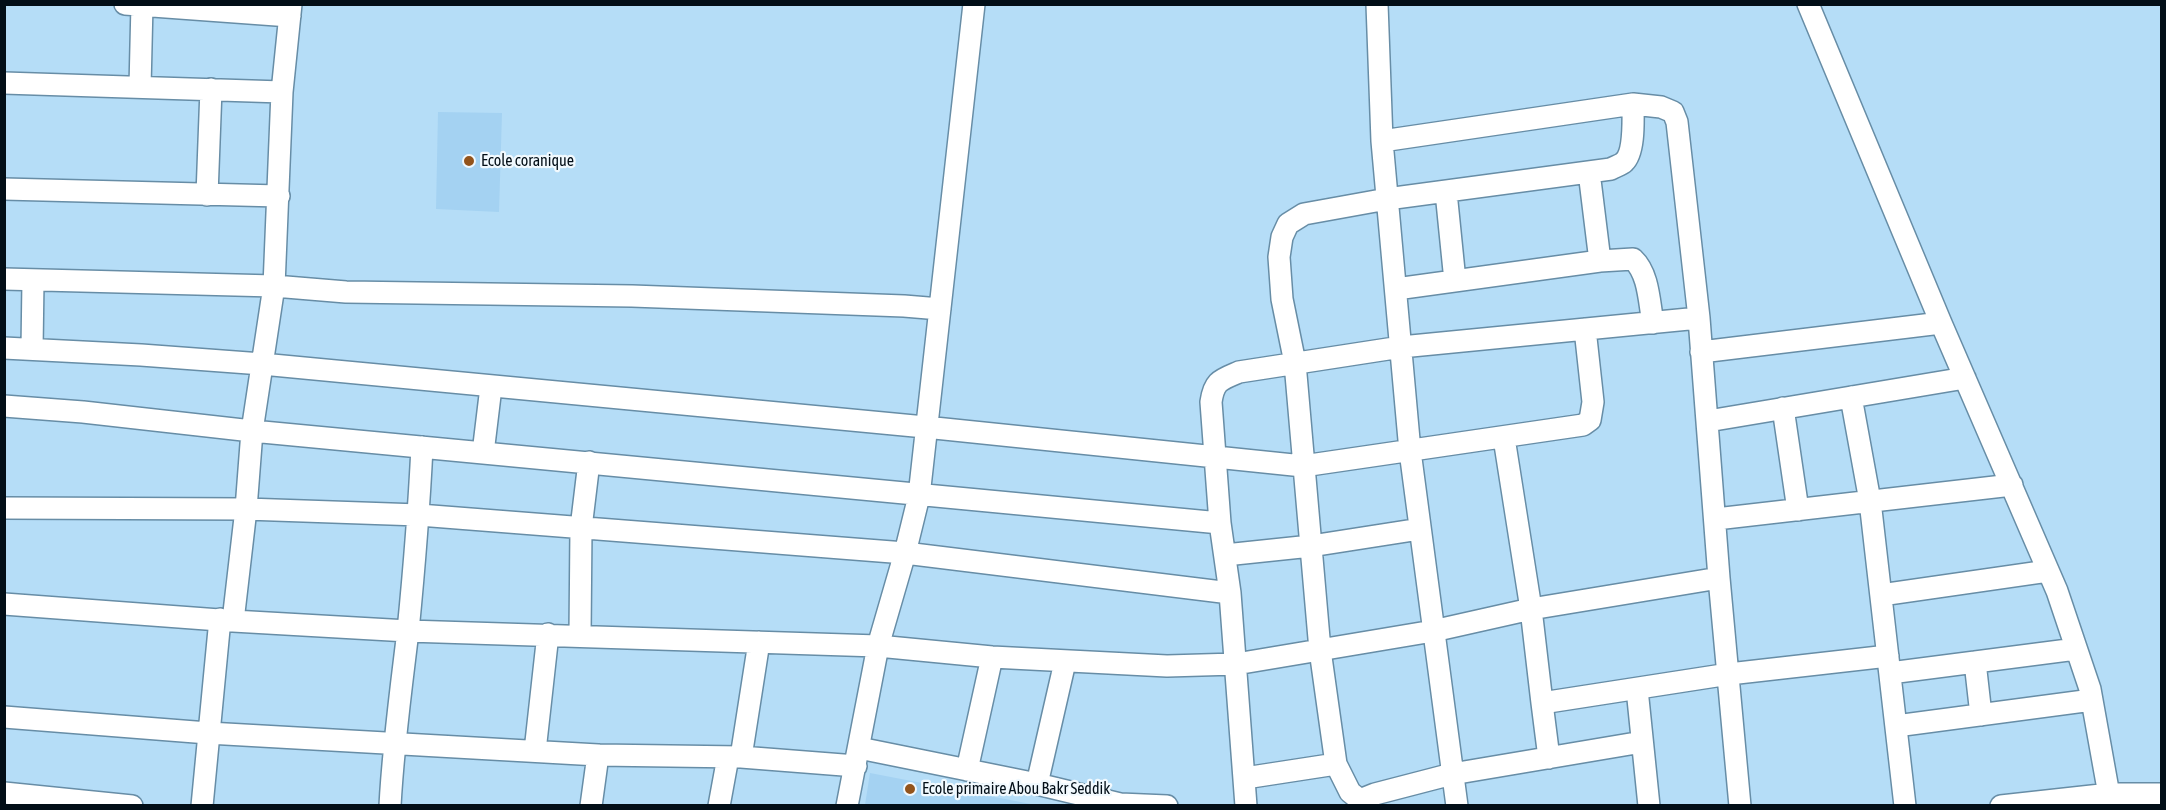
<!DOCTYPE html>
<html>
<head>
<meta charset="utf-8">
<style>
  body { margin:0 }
  #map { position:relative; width:2166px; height:810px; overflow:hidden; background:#b5ddf7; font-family:"Asap Condensed",sans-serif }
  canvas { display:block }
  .frame { position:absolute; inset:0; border:6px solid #020e17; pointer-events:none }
</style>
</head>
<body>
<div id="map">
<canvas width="2166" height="810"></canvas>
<div class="frame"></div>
</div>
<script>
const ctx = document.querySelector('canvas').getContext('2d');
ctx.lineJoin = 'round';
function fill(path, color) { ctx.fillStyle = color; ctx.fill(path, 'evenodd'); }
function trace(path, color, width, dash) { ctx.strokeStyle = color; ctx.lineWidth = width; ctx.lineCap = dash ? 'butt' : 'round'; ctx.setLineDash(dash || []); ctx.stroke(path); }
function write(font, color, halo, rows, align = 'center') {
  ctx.font = font + ' "Asap Condensed",sans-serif'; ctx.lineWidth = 4.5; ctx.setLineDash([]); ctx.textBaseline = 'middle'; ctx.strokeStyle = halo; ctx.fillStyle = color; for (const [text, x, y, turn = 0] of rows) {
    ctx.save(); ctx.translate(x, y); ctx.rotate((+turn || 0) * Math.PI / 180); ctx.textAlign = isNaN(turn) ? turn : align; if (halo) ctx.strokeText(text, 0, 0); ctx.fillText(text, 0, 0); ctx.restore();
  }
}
fill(new Path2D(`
  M438,112L502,113L499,212L436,209Z
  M870,773L1036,805H865Z`), '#a4d2f2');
const minor = new Path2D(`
  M125,4L290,16
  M1377,4L1382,141L1410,451L1457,806
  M1808,4L1941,323L2057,591L2090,689L2111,806
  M4,83L282,92
  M140,87L142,4
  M1633,104C1633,118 1635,152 1624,162C1621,165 1614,167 1611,169L1387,199L1304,214L1288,224L1282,237L1279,257L1282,299L1295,363L1320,650L1336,764L1350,792L1360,800L1375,794L1452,774L1642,742
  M1382,141L1633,104L1661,107L1673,112L1677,122L1699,318L1719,578L1740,806
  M1589,172L1600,261
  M4,189L279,196
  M1446,192L1455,281
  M207,195L211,89
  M4,279L274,286L346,292L632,296L904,306L940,309
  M1396,289L1600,261L1633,259C1649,274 1649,302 1653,323
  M4,348L141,355L262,364L925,427L1303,466L1583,425L1590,420L1593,402L1585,329
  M32,349L33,281
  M1701,352L1941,323
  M1851,397L1870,501L1905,806
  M4,406L83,412L252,431L1220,523
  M1783,408L1798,510
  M1708,421L1965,378
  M1504,438L1531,609L1542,703L1729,674L1888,656
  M483,453L491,387
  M4,508L246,509L419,515L905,553L1230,593
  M1716,519L2012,485
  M1225,555L1311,546L1420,529
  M1881,595L2048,571
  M4,604L233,621L246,509L252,431L274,286L282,92L291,4
  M233,621L408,631L878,646L992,657L1167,666L1236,664L1433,631L1531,609L1719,578
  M580,635L581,528L589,462
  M1975,662L1981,715
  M1890,673L2076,649
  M1637,689L1649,806
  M1542,703L1549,758
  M4,717L208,733L598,755L741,757L856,766
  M1896,726L2092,700
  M859,748L1037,784L1120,804L1119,806
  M535,751L548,634
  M741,757L759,642
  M967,770L992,657
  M1245,778L1336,764
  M1037,784L1065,662
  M4,793L132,806
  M1120,804L1167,806
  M202,806L220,619
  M390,806C393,747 401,689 408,631C414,570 419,509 422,447
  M591,806L598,755
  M719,806L728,757
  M847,806L878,646L905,553L919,496L974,4
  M1246,806L1230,593L1220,523L1211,402C1214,381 1220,380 1239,372L1401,347L1699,318
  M2001,806L2110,794H2162`);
trace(minor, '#678da6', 24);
trace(minor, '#fff', 21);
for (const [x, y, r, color] of [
  [469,161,6,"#93541c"],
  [910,789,6,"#93541c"]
]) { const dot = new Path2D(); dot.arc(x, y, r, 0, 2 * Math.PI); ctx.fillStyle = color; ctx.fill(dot); trace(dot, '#f1f9fe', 2); }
write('16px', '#020e17', '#f1f9fe', [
  ["Ecole coranique",481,161],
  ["Ecole primaire Abou Bakr Seddik",922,789]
], 'left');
</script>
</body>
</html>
